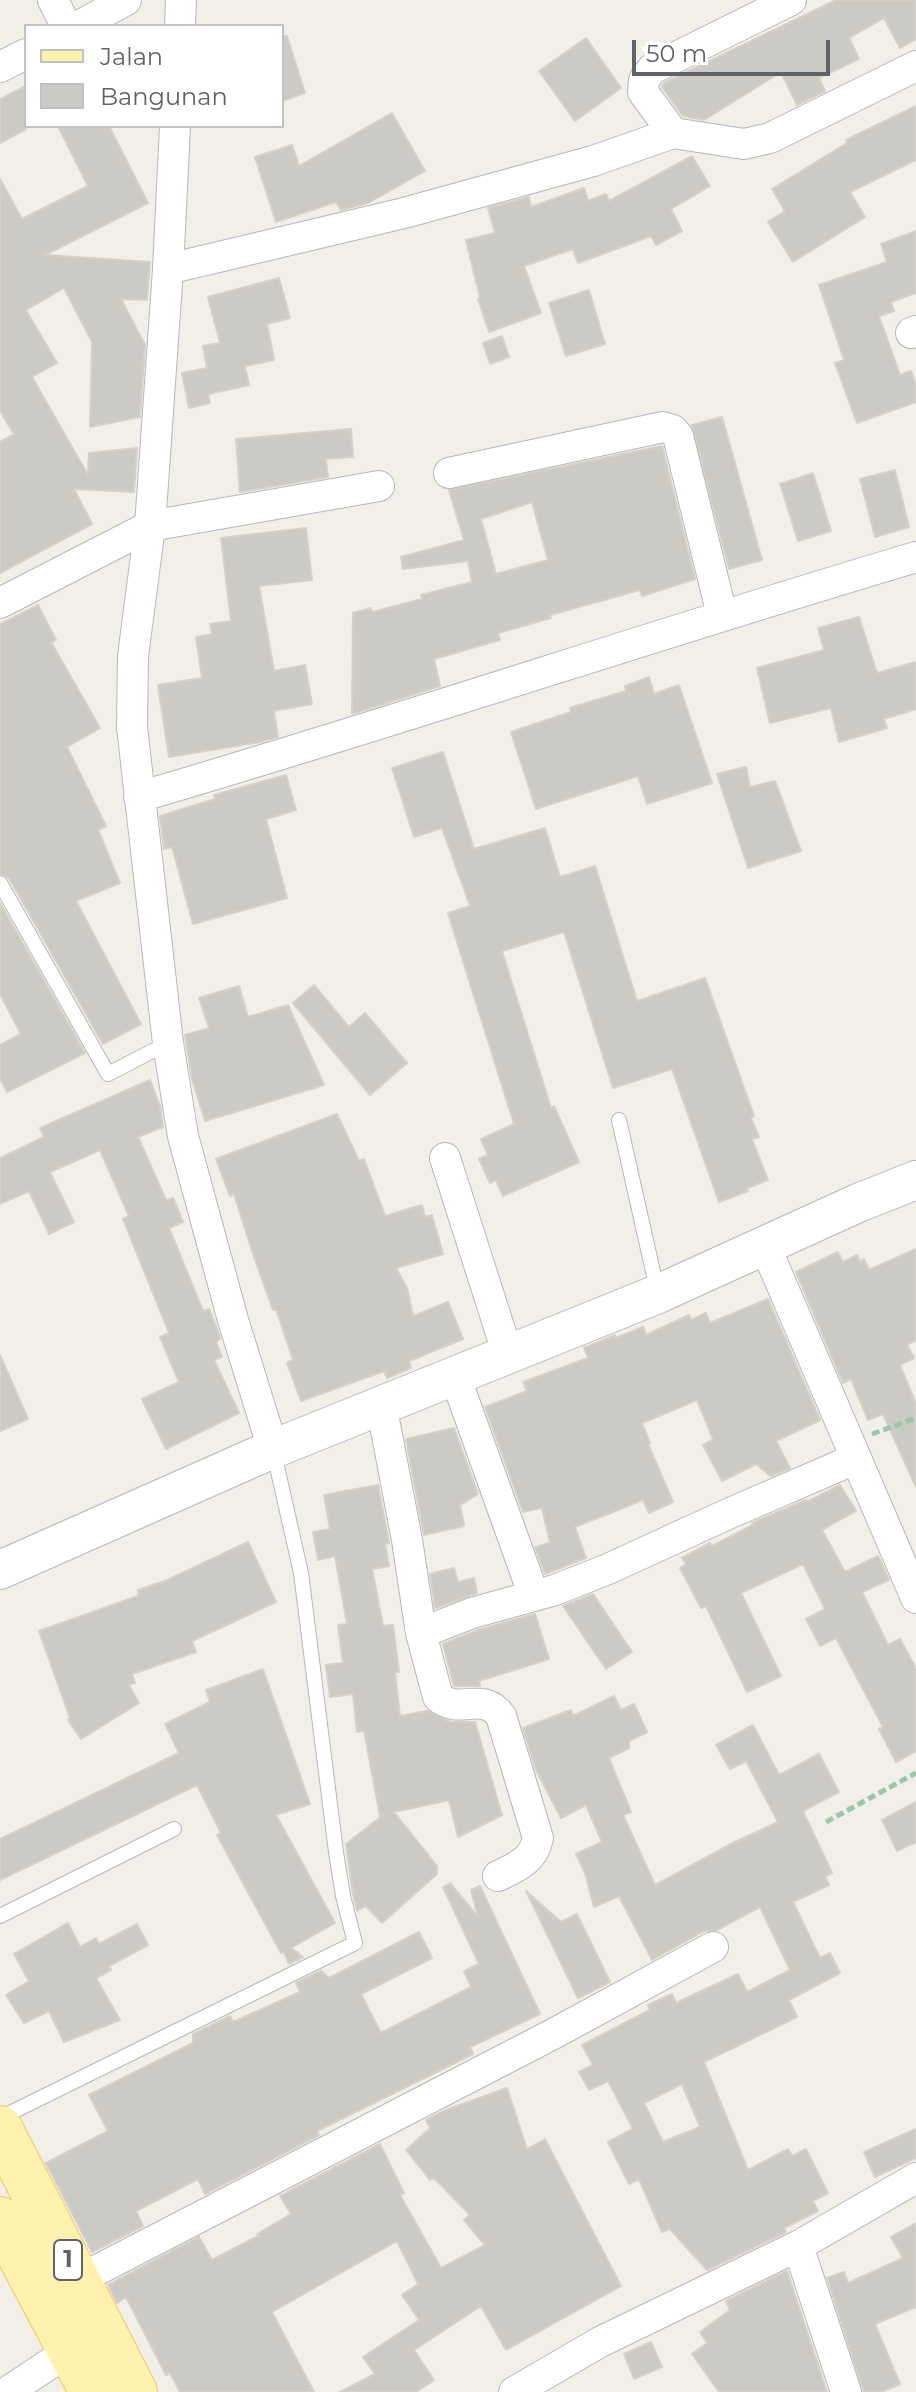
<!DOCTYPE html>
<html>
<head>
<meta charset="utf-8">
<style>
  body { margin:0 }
  #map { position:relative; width:916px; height:2392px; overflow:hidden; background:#f1efe8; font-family:Montserrat,sans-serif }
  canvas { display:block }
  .legend { position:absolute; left:24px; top:24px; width:260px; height:104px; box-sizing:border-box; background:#fff; border:2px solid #bfc1c3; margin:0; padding:10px 14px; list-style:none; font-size:24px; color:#5f6368 }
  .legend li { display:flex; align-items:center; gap:16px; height:40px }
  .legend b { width:40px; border:2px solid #bfc1c3 }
  .scale { position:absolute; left:632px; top:40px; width:198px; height:36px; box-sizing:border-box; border:4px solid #5f6368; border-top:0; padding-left:10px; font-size:24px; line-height:28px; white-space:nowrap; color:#5f6368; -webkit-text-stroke:6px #fff; paint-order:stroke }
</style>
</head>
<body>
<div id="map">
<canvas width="916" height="2392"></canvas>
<ul class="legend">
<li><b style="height:10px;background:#fff2af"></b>Jalan</li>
<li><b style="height:22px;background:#cccac5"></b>Bangunan</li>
</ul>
<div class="scale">50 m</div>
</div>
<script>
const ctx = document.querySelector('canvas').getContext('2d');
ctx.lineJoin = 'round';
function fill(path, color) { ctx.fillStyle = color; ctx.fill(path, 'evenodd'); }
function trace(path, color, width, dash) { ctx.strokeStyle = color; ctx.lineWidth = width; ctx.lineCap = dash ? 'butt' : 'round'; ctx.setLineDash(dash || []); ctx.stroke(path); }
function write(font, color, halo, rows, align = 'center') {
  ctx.font = font + ' Montserrat,sans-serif'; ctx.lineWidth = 7; ctx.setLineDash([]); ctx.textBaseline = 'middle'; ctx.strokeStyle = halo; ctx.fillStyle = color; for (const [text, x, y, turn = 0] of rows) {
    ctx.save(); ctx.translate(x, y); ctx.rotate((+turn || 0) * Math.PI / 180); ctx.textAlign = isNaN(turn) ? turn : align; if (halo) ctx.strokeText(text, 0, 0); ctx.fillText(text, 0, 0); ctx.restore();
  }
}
const building = new Path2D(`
  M836,0H916V39L900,48L884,18L849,38L859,59L819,78L825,91L797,105L781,72L704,120L683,116L662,87L664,83Z
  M287,36L305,93L282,101V37Z
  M586,38L621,88L575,121L539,71Z
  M26,86V129L0,143V99Z
  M916,106V160L850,192L865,217L793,262L768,222L785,211L772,189L847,143L846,140Z
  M392,113L425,171L368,203L341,210L336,202L276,222L255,157L292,145L299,166Z
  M58,126H109L148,203L45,255L150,262L147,300L121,299L145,345L140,417L90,427L92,342L64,288L26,310L57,363L32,377L88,475L89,453L137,448L134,492L74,489L92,524L0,573V442L14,434L0,411V179L22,219L88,186Z
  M692,156L710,186L671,209L682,231L656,245L651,236L578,263L573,249L524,266L541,313L489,332L478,299L480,298L466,240L495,233L488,208L529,197L531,207L584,188L588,201L606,194L609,201Z
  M916,231V293L891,302L894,311L879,316L900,375L911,371L916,385V402L857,423L835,363L844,360L819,285L887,262L881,244Z
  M279,278L290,318L267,324L274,360L245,366L249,385L208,394L210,403L189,408L182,373L207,368L203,346L220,343L208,297Z
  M589,290L605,344L566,356L549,303Z
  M502,336L509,357L490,364L483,343Z
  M722,417L762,560L729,569L692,425Z
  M351,429L353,457L326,459L328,477L240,492L236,439Z
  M662,446L695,579L642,596L640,590L550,615L551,618L498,633L500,640L434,659L440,686L352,714L353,613L371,608L372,612L422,599L421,595L472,582L468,561L403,569L401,557L464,540L449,490ZM532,502L548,560L496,574L481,519Z
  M895,470L909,527L875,537L860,479Z
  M813,473L831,531L798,541L780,484Z
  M306,528L312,580L259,586L274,671L305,665L312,704L274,711L278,737L260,742L169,757L158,685L202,678L196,637L212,634L210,624L231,621L221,538Z
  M38,605L56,640L51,642L100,728L67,747L106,826L98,830L120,883L76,901L141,1024L103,1044L9,878L0,873V624Z
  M859,617L877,673L916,662V709L884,719L887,728L839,742L831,708L770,723L757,668L824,650L818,628Z
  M649,677L654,694L679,685L712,783L647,804L638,776L536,809L511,732L571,712L570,708L626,691L625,686Z
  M443,752L474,849L545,828L560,877L595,866L637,1001L705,978L754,1116L751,1118L759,1137L752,1139L768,1180L747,1188L748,1191L719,1202L672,1069L613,1088L564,932L502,951L551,1108L554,1106L579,1162L503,1196L496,1180L490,1183L479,1159L488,1155L481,1139L514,1124L448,913L470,906L442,828L414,837L392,768Z
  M746,767L750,787L775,781L801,851L748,868L717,774Z
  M286,775L296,810L266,819L287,898L193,924L172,847L164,849L160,816L215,799L214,795Z
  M0,903L85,1053L7,1092L0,1079V1045L21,1034L0,994Z
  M314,985L349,1027L365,1013L407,1063L370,1095L293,1003Z
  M239,986L248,1017L288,1005L324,1085L205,1121L192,1079L185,1035L209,1028L199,998Z
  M150,1080L160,1106L163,1127L138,1137L166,1200L173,1198L183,1222L169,1228L203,1311L209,1309L218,1331L220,1339L216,1342L222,1357L214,1360L239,1413L166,1449L142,1399L179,1382L160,1337L169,1333L123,1219L129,1216L100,1150L50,1172L74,1222L49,1234L29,1191L0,1204V1158L44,1137L40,1128Z
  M337,1114L359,1161L364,1159L385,1216L422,1205L425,1217L432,1215L443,1254L396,1268L407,1288L413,1316L448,1302L463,1339L409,1361L411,1368L387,1378L384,1371L301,1401L287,1363L293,1360L276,1309L273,1310L253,1254L234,1194L230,1196L216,1159Z
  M916,1249V1340L907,1345L914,1358L900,1365L916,1404V1487L883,1414L868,1420L851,1379L843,1383L796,1272L838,1252L843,1262L857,1255L860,1262L864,1259L869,1270Z
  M768,1299L820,1420L776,1441L790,1468L771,1476L756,1464L722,1481L703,1445L713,1439L697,1400L642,1423L650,1443L648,1444L673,1502L649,1513L643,1500L575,1527L586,1558L545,1574L535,1547L550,1543L542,1508L523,1512L485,1407L527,1391L523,1382L588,1358L584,1348L615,1335L616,1338L643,1327L646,1335L689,1315L691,1320L706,1313L710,1323Z
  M0,1355L28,1419L0,1431Z
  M454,1428L478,1494L460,1505L464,1526L424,1535L406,1439Z
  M378,1485L389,1543L385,1544L389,1566L372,1569L383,1626L393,1625L399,1672H395L400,1716L427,1711L450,1722H475L502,1815L458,1837L449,1800L394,1812L437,1866V1874L382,1923L366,1906L357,1911L353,1894L346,1844L383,1815L380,1816L364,1731L357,1732L353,1694L330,1697L326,1665L343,1663L338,1625L347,1624L335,1556L318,1560L313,1532L330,1529L324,1495Z
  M840,1485L856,1511L822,1530L845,1572L878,1556L889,1580L862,1592L888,1645L900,1639L916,1668V1751L896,1762L879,1729L883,1727L836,1638L820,1646L806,1619L825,1609L803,1564L741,1593L781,1676L747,1692L706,1606L701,1608L680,1568L686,1564L682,1558L710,1543L712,1546L753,1525L752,1523L806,1500L807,1502Z
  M248,1542L276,1602L192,1641L196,1652L132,1674L135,1683L129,1685L139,1703L81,1739L68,1720L70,1718L39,1631L138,1596V1590L165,1581Z
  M454,1568L458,1582L474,1578L477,1593L435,1608L430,1574Z
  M593,1594L632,1652L606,1669L563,1606Z
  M535,1614L549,1659L479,1681L480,1686H454L443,1644L478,1630Z
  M263,1669L310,1804L276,1815L335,1923L291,1948L303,1957L289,1964L284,1952L281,1953L217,1835L221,1833L197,1785L0,1880V1839L179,1753L165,1724L210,1702L206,1690Z
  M614,1696L621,1710L634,1704L647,1732L629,1741V1748L609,1758L631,1812L623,1815L655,1885L731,1844L778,1822L746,1761L730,1769L716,1745L753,1725L779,1775L819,1754L839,1792L803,1811L832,1873L825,1876L829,1885L793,1902L820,1958L830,1953L840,1973L789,2000L797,2017L704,2062L748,2170L788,2149L792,2156L806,2149L828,2193L813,2201L818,2211L784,2228L786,2232L707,2270L670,2229L662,2232L639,2179L629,2184L608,2142L633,2129L608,2081L589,2090L579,2072L593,2065L582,2045L650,2010L648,2005L672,1994L676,2003L738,1974L747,1992L790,1970L760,1907L717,1930L704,1931L652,1960L619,1896L594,1907L585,1873L576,1854L602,1842L586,1805L561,1818L536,1770L523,1728L571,1710L573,1716ZM682,2084L700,2127L663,2142L644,2103Z
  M916,1802V1842L897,1851L882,1820Z
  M450,1883L478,1917L471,1890L480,1886L540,2014L470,2047L473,2054L317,2131L319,2135L205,2194L198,2179L136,2211L143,2226L92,2252L46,2163L108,2131L89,2095L193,2043V2034L230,2016L233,2022L300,1992L296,1983L321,1971L329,1978L419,1932L432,1958L361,1994L381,2033L471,1987L464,1971L479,1964L443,1887Z
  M526,1891L561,1922L577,1914L610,1982L578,1998Z
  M68,1923L80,1947L96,1938L99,1944L137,1924L148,1945L109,1966L111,1970L96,1978L120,2020L64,2042L49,2011L24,2023L6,1995L29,1981L14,1954Z
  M507,2088L527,2149L545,2139L621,2286L506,2350L481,2306L414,2350L434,2380L416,2392H340L375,2374L363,2357L419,2320L402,2295L418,2284L397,2241L272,2312L314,2392H180L170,2373L166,2375L126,2297L117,2303L108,2285L199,2237L212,2260L258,2236L257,2234L291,2214L280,2196L380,2144L404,2193L400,2195L441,2268L485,2245L464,2220L470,2215L434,2178L430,2180L406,2150L430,2128L426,2120L446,2110Z
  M916,2129V2158L875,2177L864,2152Z
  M916,2223V2307L875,2324L900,2384L882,2392H864L827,2278L844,2272L848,2283L903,2258L891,2237Z
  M787,2271L827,2392H719L692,2354L707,2343L700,2332L730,2310L726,2301Z
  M651,2342L662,2367L634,2379L624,2354Z`);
fill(building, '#cccac5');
trace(building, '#d6d1c6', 2);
const service = new Path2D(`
  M0,883L108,1074L168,1043
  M619,1120L658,1294
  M0,1916L174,1829
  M0,2118L355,1943L343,1896L336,1852L301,1573L273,1449`);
const minor = new Path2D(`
  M53,0L66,26
  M79,26L126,0
  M180,26L181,0
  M0,67L26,54
  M175,126L168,269L150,526L133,656L132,727L168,1043L183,1136L233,1320L273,1449
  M673,133L643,92L644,80L652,69L791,0
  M168,269L404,213L593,161L673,133L744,144L770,138L916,66
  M911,333L916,331
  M449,473L663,427L673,430L678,436L722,615
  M0,603L150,526L379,486
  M139,797C399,721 656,634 916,557
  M445,1158L508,1355
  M765,1246L916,1598
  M455,1376L534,1596
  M381,1404L407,1540L421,1633L438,1697C459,1716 483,1690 501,1716L538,1838C534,1860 517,1867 498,1876
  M421,1633L472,1613L555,1590L608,1569L728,1514L855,1459
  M798,2246L846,2392
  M78,2280L555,2033L713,1947
  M7,2392L69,2351
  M514,2392L600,2342L798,2246L916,2178`);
const tertiary = new Path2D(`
  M0,1570L273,1449L658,1294L858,1203L916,1180`);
const primary = new Path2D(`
  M0,2128L135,2392
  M0,2219L92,2392`);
trace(service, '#b5b8bc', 16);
trace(minor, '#b5b8bc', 32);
trace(tertiary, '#b5b8bc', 40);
trace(primary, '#f2c960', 46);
trace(new Path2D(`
  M872,1434L916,1418
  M826,1822L916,1773`), '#9cc7a9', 5, [8, 4]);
trace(service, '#fff', 14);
trace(minor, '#fff', 30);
trace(tertiary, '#fff', 38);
trace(primary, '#fff2af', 44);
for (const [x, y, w] of [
  [68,2260,28]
]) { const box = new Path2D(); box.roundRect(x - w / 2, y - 20, w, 40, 6); ctx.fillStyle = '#fff'; ctx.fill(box); trace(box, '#5f6368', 2); }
write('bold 24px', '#5f6368', null, [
  ["1",68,2260]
]);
</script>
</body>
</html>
